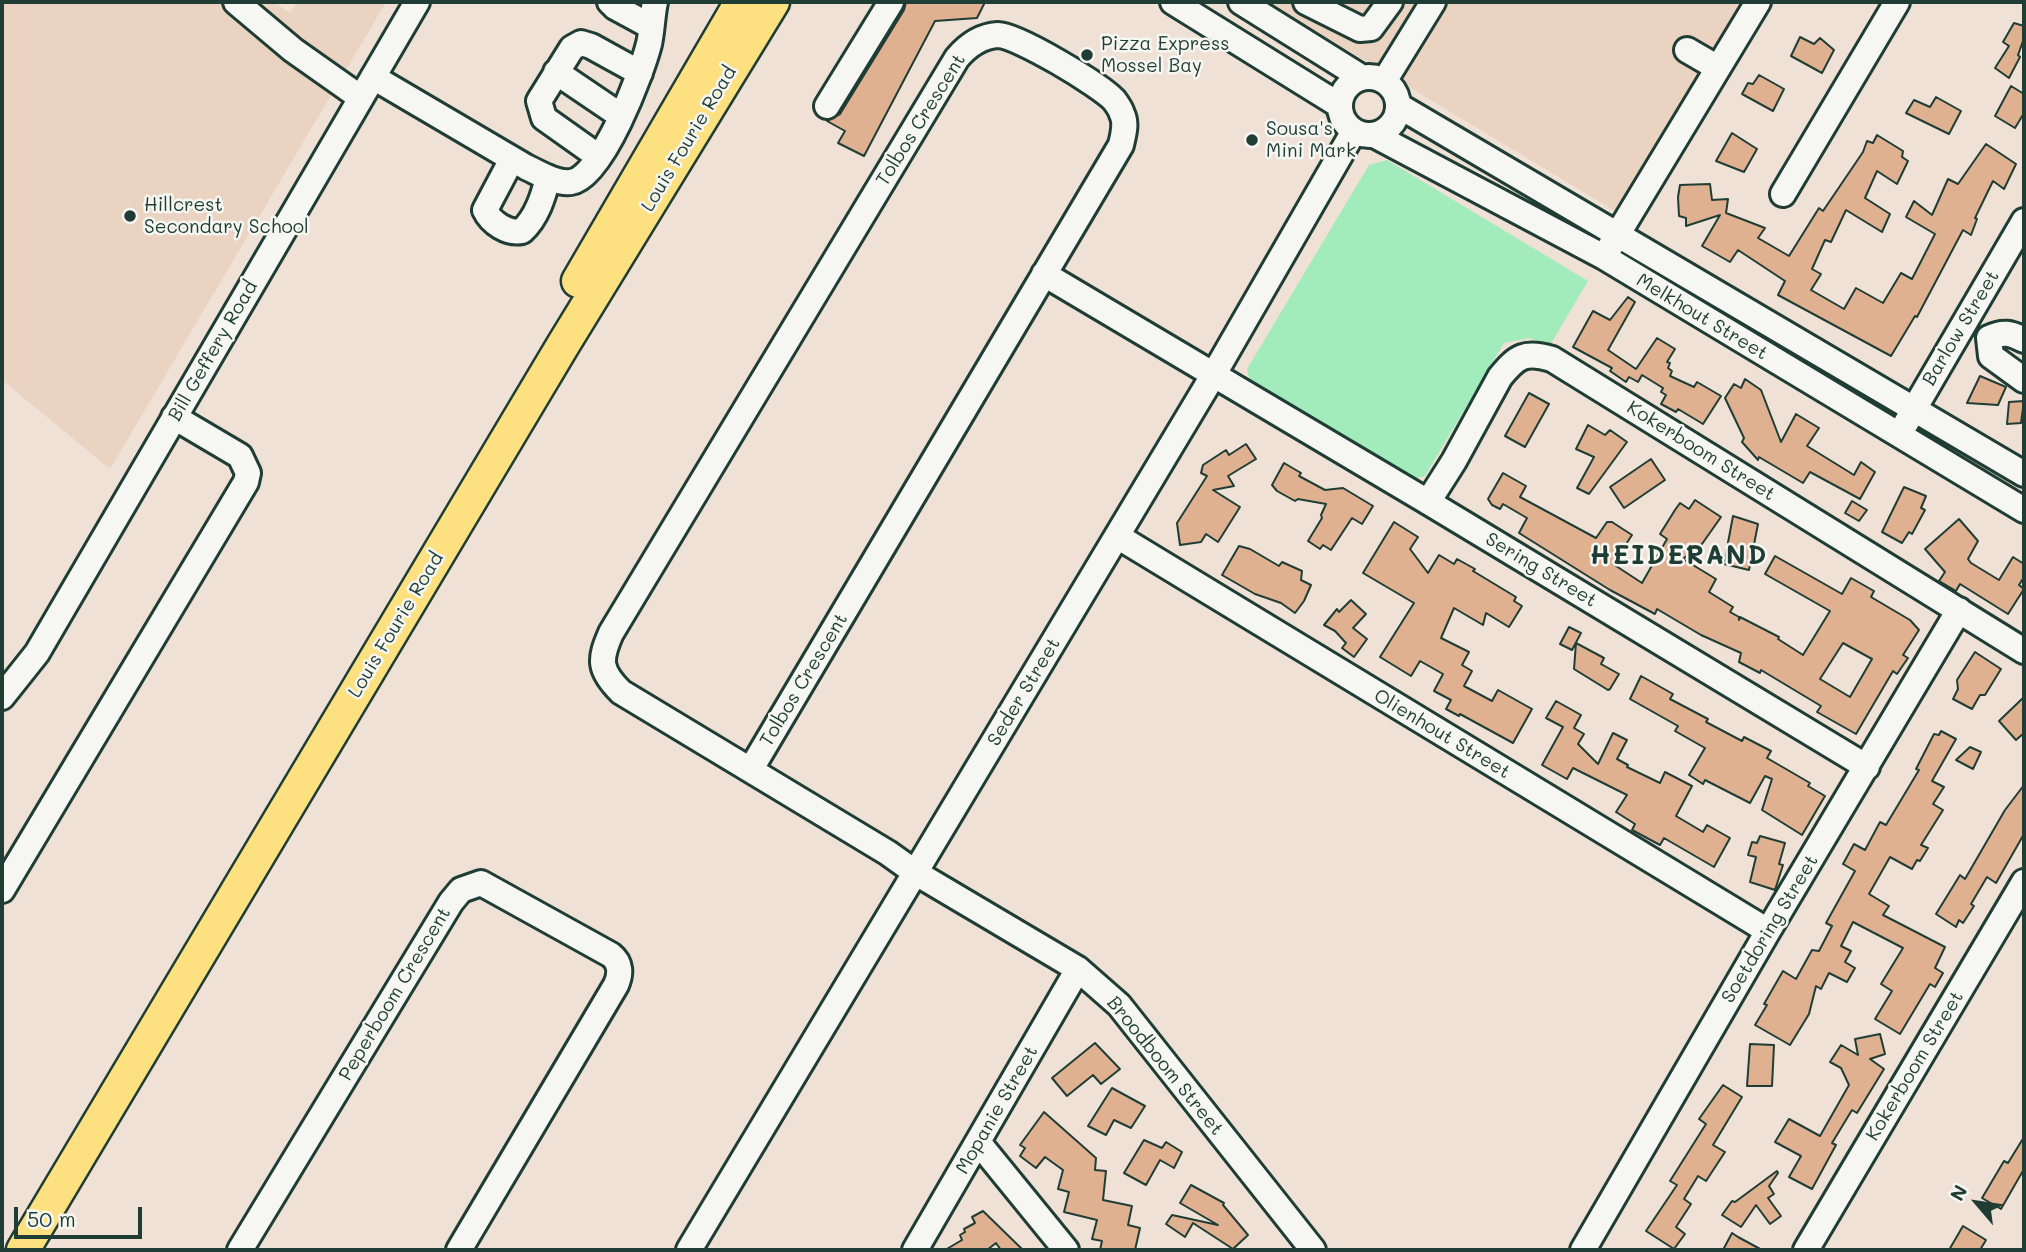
<!DOCTYPE html>
<html>
<head>
<meta charset="utf-8">
<style>
  body { margin:0 }
  #map { position:relative; width:2026px; height:1252px; overflow:hidden; background:#efe1d5; font-family:Mali,sans-serif }
  canvas { display:block }
  .frame { position:absolute; inset:0; border:4px solid #1f3d34; pointer-events:none }
  .north { position:absolute; left:1942px; top:1168px; width:70px; height:70px; -webkit-text-stroke:5px #f6f6f2; paint-order:stroke; rotate:299deg; font-size:19px; font-weight:700; line-height:28px; text-align:center; color:#1f3d34 }
  .north::after { content:''; display:block; margin:auto; width:24px; height:32px; background:#1f3d34; clip-path:polygon(50% 0,100% 100%,50% 72%,0 100%) }
  .scale { position:absolute; left:14px; top:1207px; width:128px; height:32px; box-sizing:border-box; border:4px solid #1f3d34; border-top:0; padding-left:9px; font-size:21px; line-height:24px; white-space:nowrap; color:#1f3d34; -webkit-text-stroke:5px #f6f6f2; paint-order:stroke }
</style>
</head>
<body>
<div id="map">
<canvas width="2026" height="1252"></canvas>
<div class="frame"></div>
<div class="north">N</div>
<div class="scale">50 m</div>
</div>
<script>
const ctx = document.querySelector('canvas').getContext('2d');
ctx.lineJoin = 'round';
function fill(path, color) { ctx.fillStyle = color; ctx.fill(path, 'evenodd'); }
function trace(path, color, width, dash) { ctx.strokeStyle = color; ctx.lineWidth = width; ctx.lineCap = dash ? 'butt' : 'round'; ctx.setLineDash(dash || []); ctx.stroke(path); }
function write(font, color, halo, rows, align = 'center') {
  ctx.font = font + ' Mali,sans-serif'; ctx.lineWidth = 5; ctx.setLineDash([]); ctx.textBaseline = 'middle'; ctx.strokeStyle = halo; ctx.fillStyle = color; for (const [text, x, y, turn = 0] of rows) {
    ctx.save(); ctx.translate(x, y); ctx.rotate((+turn || 0) * Math.PI / 180); ctx.textAlign = isNaN(turn) ? turn : align; if (halo) ctx.strokeText(text, 0, 0); ctx.fillText(text, 0, 0); ctx.restore();
  }
}
fill(new Path2D(`
  M2,2H274L290,13L297,2H386L110,469L2,380Z
  M1268,2H1768L1635,223Z`), '#ead3c1');
fill(new Path2D(`
  M1387,160L1588,281L1549,347L1530,338L1504,343L1425,476L1408,480L1251,387L1247,369L1369,165Z`), '#a2ebba');
const building = new Path2D(`
  M906,2H985L977,18L935,21L864,156L838,143L845,131L827,121L840,114L904,10Z
  M2014,23L2024,26V38L2018,55L2020,57L2009,78L1995,68L2009,46L2003,42Z
  M1800,37L1814,44L1820,38L1834,50L1822,73L1791,56Z
  M1759,75L1784,89L1773,111L1742,94L1748,83L1753,84Z
  M2011,86L2024,94V113L2015,128L1995,116Z
  M1936,97L1961,111L1949,134L1906,113L1914,100L1930,107Z
  M1732,133L1757,149L1744,172L1716,161Z
  M1877,135L1903,151L1902,157L1908,161L1897,184L1877,171L1865,198L1890,214L1882,232L1846,210L1831,242L1825,240L1812,269L1821,274L1811,290L1844,309L1856,288L1883,303L1901,273L1912,279L1935,234L1906,217L1914,201L1932,215L1948,179L1958,184L1986,144L2016,164L2004,189L1993,181L1975,218L1977,219L1971,235L1963,230L1917,317L1915,316L1891,356L1778,295L1785,281L1738,250L1730,262L1702,246L1720,215L1686,226V218L1679,216L1678,197L1680,185L1710,184L1712,200L1728,199L1726,213L1765,228L1758,238L1789,256L1819,208L1823,211L1863,152L1867,141L1873,143Z
  M1628,297L1635,302L1608,350L1636,369L1657,338L1675,349L1667,362L1670,363L1668,368L1672,371L1670,376L1694,387L1697,382L1721,396L1703,424L1678,409L1676,412L1661,404L1666,395L1661,392L1663,388L1642,375L1638,382L1629,377L1626,382L1610,371L1612,368L1573,347L1593,311L1610,320Z
  M1980,376L2006,387L1998,405L1967,403Z
  M1745,379L1761,390L1781,442L1796,414L1819,428L1807,446L1854,475L1861,462L1875,472L1860,499L1810,472L1803,483L1759,457L1758,460L1742,442L1744,438L1725,398L1734,384L1741,388Z
  M1529,393L1549,404L1525,447L1505,436Z
  M2024,401L2021,423L2007,424L2009,402Z
  M1588,425L1605,435L1610,430L1627,442L1589,494L1577,488L1594,457L1576,449Z
  M1246,444L1256,459L1228,476L1234,486L1213,490L1240,507L1218,542L1206,534L1201,542L1180,545L1177,523L1207,476L1201,473L1203,465L1226,450L1229,455Z
  M1651,459L1665,480L1624,508L1610,487Z
  M1284,463L1301,473L1299,476L1325,490L1343,488L1373,506L1362,524L1352,518L1331,550L1323,545L1320,549L1308,541L1322,518L1321,515L1326,504L1298,499L1295,501L1277,491L1272,485Z
  M1503,473L1526,486L1520,497L1596,538L1607,522H1612L1632,535L1613,564L1642,583L1667,539L1660,534L1675,510L1680,503L1689,509L1695,500L1721,517L1702,544L1683,559L1716,579L1709,592L1733,607L1730,612L1739,617V620L1740,617L1779,637L1778,639L1803,655L1830,611L1765,574L1775,556L1842,594L1851,578L1874,591L1871,597L1910,620L1919,630L1903,655L1908,658L1897,674L1893,671L1856,734L1817,712L1821,706L1761,670L1760,673L1739,662L1741,653L1701,635L1657,609L1655,614L1610,590L1519,533L1527,518L1503,504L1500,509L1492,505L1488,499ZM1843,643L1872,659L1850,697L1820,679Z
  M1904,487L1926,496L1921,508L1925,510L1912,534L1909,532L1902,543L1882,532Z
  M1852,501L1867,510L1859,521L1845,513Z
  M1733,516L1758,524L1749,570L1724,564Z
  M1959,519L1978,541L1968,559L1971,563L1999,580L2013,557L2024,564V577L2019,585L2024,589L2008,614L1960,584L1956,591L1939,581L1945,572L1925,549Z
  M1394,522L1418,537L1410,549L1428,573L1439,555L1454,564L1457,559L1475,569L1473,571L1516,597L1514,601L1522,606L1509,627L1486,613L1483,625L1454,608L1441,638L1469,652L1462,665L1472,671L1464,686L1492,701L1498,690L1532,709L1513,743L1460,714L1459,716L1446,709L1451,700L1434,691L1443,674L1420,661L1411,676L1380,657L1414,603L1363,573Z
  M1239,546L1250,549L1279,566L1282,562L1302,571L1301,580L1311,585L1304,601L1295,613L1281,603L1255,594L1222,575Z
  M1351,600L1366,614L1353,628L1367,639L1354,657L1342,648L1346,643L1335,631L1324,625L1337,609L1339,612Z
  M1569,627L1581,633L1572,650L1560,644Z
  M1576,643L1604,658L1601,664L1619,674L1610,689L1608,690L1574,669Z
  M1975,652L2001,669L1985,695H1980L1972,709L1953,699L1958,689L1957,680Z
  M1641,676L1673,694L1670,699L1708,719L1706,722L1742,741L1744,737L1771,751L1767,758L1810,783L1808,786L1825,796L1802,835L1762,810L1772,779L1765,776L1750,803L1705,780L1703,784L1689,775L1705,748L1675,731L1678,726L1630,699Z
  M2024,697V733L2016,740L1999,721Z
  M1556,701L1581,715L1574,728L1584,734L1578,744L1598,764L1613,733L1627,740L1617,759L1628,765L1627,767L1660,783L1665,772L1692,786L1676,816L1703,832L1707,825L1730,838L1714,867L1664,838L1660,845L1632,830L1635,824L1616,812L1627,795L1573,768L1567,779L1542,765L1563,727L1546,718Z
  M1941,731L1956,739L1932,781L1944,787L1933,804L1943,810L1921,845L1928,848L1920,861L1917,860L1912,869L1890,857L1869,894L1889,906L1883,915L1945,947L1935,968L1943,973L1935,987L1930,984L1900,1034L1875,1019L1892,991L1881,984L1903,948L1853,922L1841,946L1851,951L1845,962L1855,968L1847,982L1829,973L1821,989L1816,986L1809,1014L1790,1045L1755,1025L1767,1005L1764,1004L1783,971L1796,979L1812,950L1819,951L1832,926L1826,923L1855,871L1843,864L1854,844L1865,850L1880,822L1886,825L1919,770L1916,769L1934,734L1939,735Z
  M1970,747L1981,752L1973,769L1956,760Z
  M2024,785V834L1996,883L1987,877L1971,904L1974,906L1963,923L1959,920L1956,927L1936,914L1960,875L1965,879L2005,810Z
  M1760,836L1785,843L1779,864L1783,865L1775,890L1750,882L1756,857L1748,855L1752,842L1757,843Z
  M1880,1034L1885,1054L1870,1059L1884,1069L1857,1113L1852,1110L1832,1143L1836,1145L1812,1189L1789,1177L1801,1156L1775,1142L1789,1119L1820,1136L1849,1085L1841,1068L1830,1062L1841,1045L1858,1055L1855,1039Z
  M1095,1043L1120,1069L1101,1084L1093,1075L1067,1096L1052,1078Z
  M1750,1044L1774,1045L1772,1086H1747Z
  M1723,1085L1742,1097L1713,1145L1725,1152L1706,1181L1698,1176L1684,1199L1691,1204L1676,1227L1685,1234L1674,1249L1646,1231L1677,1185L1670,1181L1706,1124L1699,1119Z
  M1112,1088L1145,1106L1131,1128L1114,1120L1106,1135L1088,1126Z
  M1044,1112L1096,1158L1095,1170L1106,1171L1103,1200L1132,1206L1128,1225L1140,1228L1135,1250H1100L1102,1241L1092,1239L1097,1220L1064,1212L1069,1192L1058,1189L1063,1170L1045,1157L1036,1168L1020,1156L1025,1148L1020,1145Z
  M2024,1137V1169L2001,1209L1982,1198L2004,1161L2008,1163Z
  M1144,1140L1162,1148L1166,1142L1182,1152L1174,1168L1160,1160L1146,1185L1124,1173Z
  M1777,1171L1778,1173L1769,1186L1774,1194L1768,1198L1781,1216L1770,1224L1756,1205L1741,1227L1722,1215L1732,1201L1735,1202Z
  M1191,1185L1224,1203L1223,1205L1248,1235L1233,1249L1193,1223L1185,1237L1166,1224L1172,1215L1218,1225L1180,1203Z
  M983,1211L1023,1250H1001L996,1243L987,1250H945L962,1240L960,1235L965,1232L964,1229L975,1223L972,1217Z
  M1963,1226L1986,1240L1980,1250H1949Z
  M1732,1233L1738,1237L1762,1250H1723Z`);
fill(building, '#e0b191');
trace(building, '#1f3d34', 2);
const minor = new Path2D(`
  M236,2L293,50L361,98
  M610,2L615,7L650,26
  M1173,2L1339,105
  M1241,2L1361,77
  M1306,2L1360,29L1371,28L1390,2
  M1687,50L1718,68
  M556,72L621,116
  M1340 106a29 29 0 1 1 58 0a29 29 0 1 1-58 0Z
  M373,77L526,167C539,173 556,184 571,182C602,178 642,72 649,44C652,31 652,16 655,2
  M1385,80L1433,2
  M827,106L891,2
  M1399,106L2024,474
  M1374,135L1604,257L2024,510
  M599,157L544,118L539,101L572,48L581,43L591,46L640,73
  M512,159L485,210C491,223 508,234 522,231C537,217 543,197 548,178
  M1783,194L1897,2
  M1610,247L1758,2
  M1044,274L1428,502L1867,767
  M1989,338L1991,356L2024,380
  M1989,338C2003,331 2011,333 2024,340
  M1906,423L2024,221
  M1428,502L1454,461L1500,377C1517,356 1525,351 1552,359L2024,651
  M1117,536L1768,931
  M2,697L37,653L417,2
  M751,769L1121,145C1123,135 1127,124 1122,114C1121,110 1117,104 1114,100C1100,85 1017,35 998,35C981,36 968,45 957,58L611,633C599,660 599,670 621,692L888,853L916,873L1078,969L1119,1005L1313,1250
  M2,890L246,482L248,473L240,456L174,417
  M978,1142L1066,1250
  M240,1250L451,902L461,890L481,883L611,955C621,963 621,974 616,985L459,1250
  M689,1250L1214,374L1354,131
  M915,1250L1078,969
  M1583,1250L1768,931L1959,610
  M1806,1250L2024,882`);
const major = new Path2D(`
  M578,281L741,2
  M23,1250L563,345L773,2`);
trace(minor, '#1f3d34', 30);
trace(major, '#1f3d34', 37);
trace(minor, '#f6f6f2', 24);
trace(major, '#fde080', 32);
for (const [x, y, r, color] of [
  [1087,55,7,"#1f3d34"],
  [1252,140,7,"#1f3d34"],
  [130,216,7,"#1f3d34"]
]) { const dot = new Path2D(); dot.arc(x, y, r, 0, 2 * Math.PI); ctx.fillStyle = color; ctx.fill(dot); trace(dot, '#f6f6f2', 2.5); }
write('19px', '#1f3d34', '#f6f6f2', [
  ["Pizza Express",1101,44],
  ["Mossel Bay",1101,66],
  ["Sousa's",1266,129],
  ["Mini Mark",1266,151],
  ["Hillcrest",144,205],
  ["Secondary School",144,227]
], 'left');
write('19px', '#1f3d34', '#f6f6f2', [
  ["Tolbos Crescent",921,120,-58],
  ["Louis Fourie Road",689,139,-59],
  ["Melkhout Street",1702,317,31],
  ["Barlow Street",1961,328,-59],
  ["Bill Geffery Road",213,351,-60],
  ["Kokerboom Street",1701,451,32],
  ["Sering Street",1541,570,31],
  ["Louis Fourie Road",396,625,-59],
  ["Tolbos Crescent",804,680,-59],
  ["Seder Street",1024,692,-59],
  ["Olienhout Street",1442,734,31],
  ["Soetdoring Street",1770,929,-59],
  ["Peperboom Crescent",395,994,-59],
  ["Broodboom Street",1165,1066,51],
  ["Kokerboom Street",1915,1066,-59],
  ["Mopanie Street",997,1110,-60]
]);
ctx.letterSpacing = '2px';
write('bold 26px', '#1f3d34', '#f6f6f2', [
  ["HEIDERAND",1679,556]
]);
ctx.letterSpacing = '0px';
</script>
</body>
</html>
